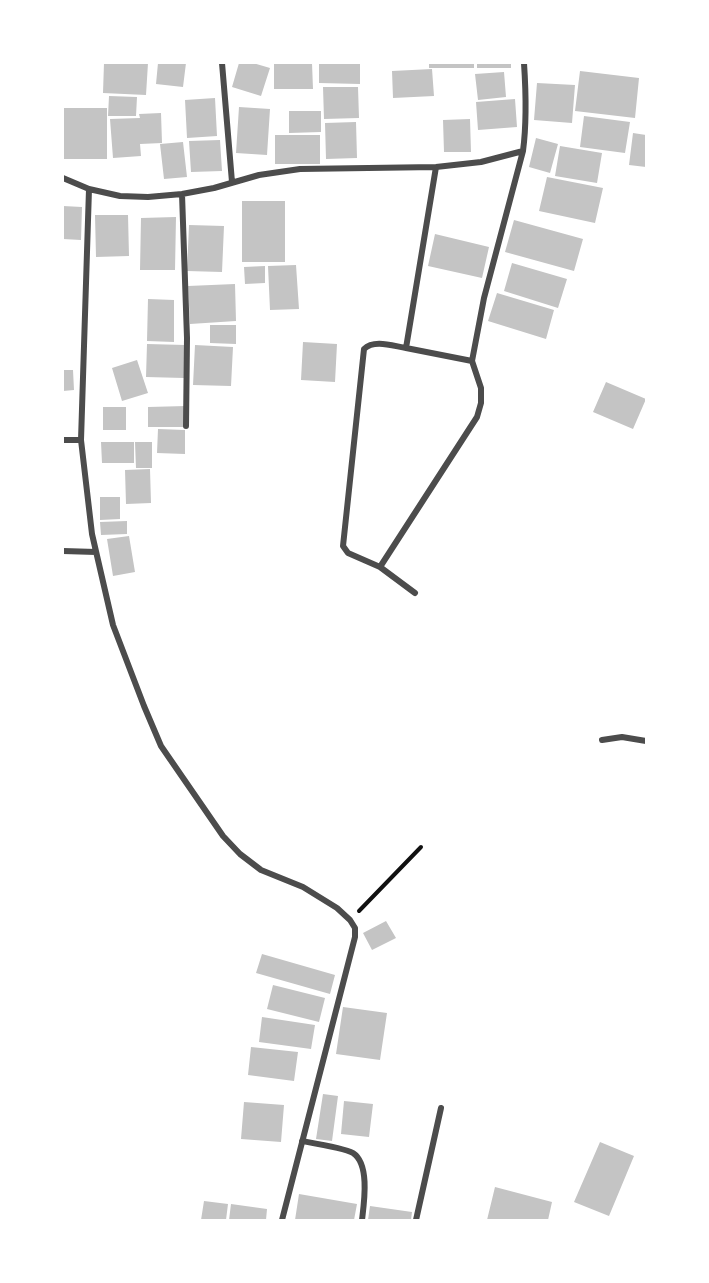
<!DOCTYPE html>
<html>
<head>
<meta charset="utf-8">
<style>
  body { margin:0 }
  #map { position:relative; width:709px; height:1283px; overflow:hidden; background:#fff; font-family:"Varela Round",sans-serif }
  canvas { display:block }
  .frame { position:absolute; inset:0; border:64px solid #fff; pointer-events:none }
</style>
</head>
<body>
<div id="map">
<canvas width="709" height="1283"></canvas>
<div class="frame"></div>
</div>
<script>
const ctx = document.querySelector('canvas').getContext('2d');
ctx.lineJoin = 'round';
function fill(path, color) { ctx.fillStyle = color; ctx.fill(path, 'evenodd'); }
function trace(path, color, width, dash) { ctx.strokeStyle = color; ctx.lineWidth = width; ctx.lineCap = dash ? 'butt' : 'round'; ctx.setLineDash(dash || []); ctx.stroke(path); }
fill(new Path2D(`
  M104,63H148L146,95L103,93Z
  M158,63H186L183,87L156,84Z
  M239,63H253L270,68L261,96L232,87Z
  M274,63H312L313,89H274Z
  M319,63H360V84L319,83Z
  M429,63H474V68H429Z
  M477,63H511V68H477Z
  M432,69L434,96L393,98L392,71Z
  M580,71L639,78L635,118L575,111Z
  M504,72L506,97L478,100L475,74Z
  M537,83L575,85L572,123L534,120Z
  M323,87H358L359,118L324,119Z
  M109,96L137,97L136,116H108Z
  M215,98L217,136L187,138L185,100Z
  M515,99L517,127L478,130L476,102Z
  M239,107L270,109L267,155L236,153Z
  M63,108H107V159H63Z
  M289,111H321V132L289,133Z
  M161,113L162,143L140,144L141,156L113,158L110,119L140,118L139,114Z
  M584,116L630,122L625,153L580,147Z
  M470,119L471,152H444L443,120Z
  M356,122L357,158L326,159L325,123Z
  M633,133L646,135V167L629,165Z
  M275,135H320V164H275Z
  M536,138L558,144L550,173L529,167Z
  M220,140L222,171L191,172L189,141Z
  M183,142L187,177L164,179L160,144Z
  M560,146L602,153L597,183L555,176Z
  M547,177L603,188L595,223L539,211Z
  M242,201H285V262H242Z
  M63,206L82,207L81,240L63,239Z
  M95,215H128L129,256L96,257Z
  M176,217L175,270H140L141,218Z
  M514,220L583,239L574,271L505,252Z
  M189,225L224,226L222,272L187,271Z
  M435,234L489,247L482,278L428,266Z
  M512,263L567,279L558,308L504,291Z
  M296,265L299,309L270,310L268,266Z
  M265,266V283L245,284L244,267Z
  M235,284L236,321L190,324L188,286Z
  M497,293L554,310L546,339L488,321Z
  M148,299L174,300V342L147,341Z
  M210,325H236V344L210,343Z
  M303,342L337,344L335,382L301,380Z
  M147,344L185,345L184,378L146,377Z
  M195,345L233,347L231,386L193,385Z
  M137,360L148,393L122,401L112,368Z
  M63,370H73L74,390L63,391Z
  M606,382L646,399L633,429L593,412Z
  M186,406V427H148V407Z
  M103,407H126V430H103Z
  M158,429L185,430V454L157,453Z
  M101,442H134V463H102Z
  M135,442H152V468H136Z
  M150,469L151,503L126,504L125,470Z
  M100,497H120V519L100,520Z
  M127,521V534L101,535L100,522Z
  M129,536L135,572L113,576L107,539Z
  M386,921L396,938L372,950L363,933Z
  M262,954L335,975L330,994L256,973Z
  M273,985L325,998L319,1022L267,1009Z
  M343,1007L387,1013L380,1060L336,1054Z
  M262,1017L315,1025L311,1049L259,1042Z
  M251,1047L298,1052L294,1081L248,1075Z
  M323,1094L338,1096L332,1141L316,1139Z
  M344,1101L373,1104L369,1137L341,1134Z
  M244,1102L284,1105L281,1142L241,1139Z
  M600,1142L634,1156L609,1216L574,1202Z
  M495,1187L552,1202L548,1220H487Z
  M299,1194L357,1204L354,1220H295Z
  M204,1201L228,1204L226,1220H201Z
  M231,1204L267,1209L266,1220H229Z
  M370,1206L412,1212L411,1220H368Z`), '#c4c4c4');
trace(new Path2D(`
  M359,911L421,847`), '#111', 4);
trace(new Path2D(`
  M222,63L232,182
  M436,167L406,348L472,361
  M63,178L89,189L81,440L92,534L113,625L144,706L161,746L223,836L240,854L261,870L303,887L337,908L350,920L355,928V937L282,1220
  M89,189L120,196L148,197L182,194L214,188L259,175L300,169L436,167L481,162L523,151C527,121 526,93 524,63
  M182,194L187,338L186,426
  M406,348C393,346 374,339 364,349L343,546L348,553L380,567L415,593
  M63,440H81
  M63,551L96,552
  M380,567L477,417L481,403V388L472,361L484,298L523,151
  M602,740L622,737L646,741
  M302,1141C313,1143 344,1148 353,1153C370,1164 364,1203 362,1220
  M416,1220L441,1108`), '#4c4c4c', 6);
</script>
</body>
</html>
